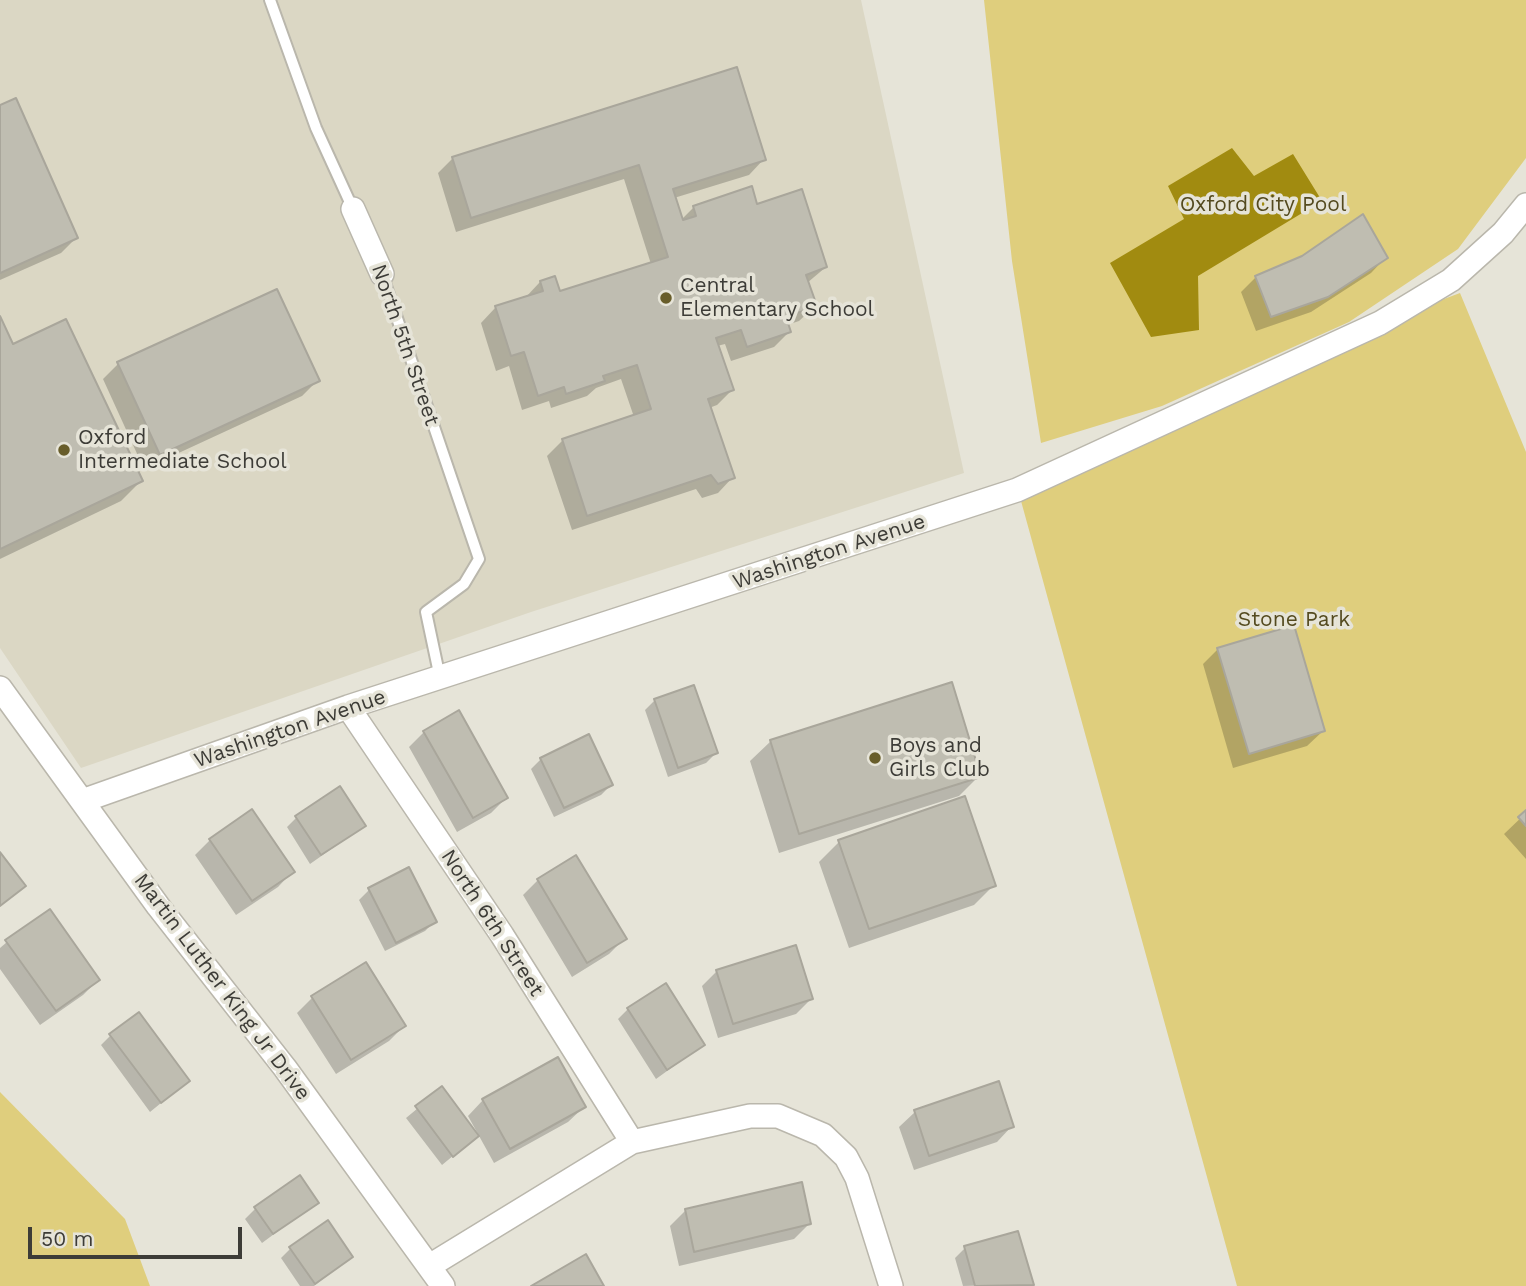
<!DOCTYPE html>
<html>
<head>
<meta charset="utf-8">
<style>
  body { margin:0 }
  #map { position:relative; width:1526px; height:1286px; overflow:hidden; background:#e6e4d8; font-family:"Work Sans",sans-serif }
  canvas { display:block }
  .scale { position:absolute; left:28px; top:1227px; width:214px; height:32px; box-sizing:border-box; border:4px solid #3d3c37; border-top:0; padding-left:9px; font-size:21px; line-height:24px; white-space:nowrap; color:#3d3c37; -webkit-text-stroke:5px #e6e4d8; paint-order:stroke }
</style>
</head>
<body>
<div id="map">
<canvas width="1526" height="1286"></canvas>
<div class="scale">50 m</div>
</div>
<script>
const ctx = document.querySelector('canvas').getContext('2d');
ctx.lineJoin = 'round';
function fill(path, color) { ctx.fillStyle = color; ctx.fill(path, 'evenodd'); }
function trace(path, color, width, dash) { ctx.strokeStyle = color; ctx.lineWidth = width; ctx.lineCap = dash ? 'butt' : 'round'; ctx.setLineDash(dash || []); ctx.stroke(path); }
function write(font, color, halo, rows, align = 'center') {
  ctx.font = font + ' "Work Sans",sans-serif'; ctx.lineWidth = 7; ctx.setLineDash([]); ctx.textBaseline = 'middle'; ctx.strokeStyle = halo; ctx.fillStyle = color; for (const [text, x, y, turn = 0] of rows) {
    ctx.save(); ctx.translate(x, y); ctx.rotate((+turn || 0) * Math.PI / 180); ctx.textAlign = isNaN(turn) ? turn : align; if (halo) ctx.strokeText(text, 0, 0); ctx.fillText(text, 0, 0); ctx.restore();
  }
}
fill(new Path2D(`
  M0,0H861L964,473L531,612L81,768L0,648Z`), '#dbd7c4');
fill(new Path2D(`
  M984,0H1526V158L1458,249L1349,322L1162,406L1041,443L1012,261Z
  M1460,293L1526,452V1286H1237L1018,490L1380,323Z
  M0,1092L125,1219L150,1286H0Z`), '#dfce7d');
fill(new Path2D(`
  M1232,148L1254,176L1293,154L1322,201L1198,276L1199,330L1151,337L1110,263L1184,219L1168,186Z`), '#a18b10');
fill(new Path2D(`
  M0,107L76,238L61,253L0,280Z
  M453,158L764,159L749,175L674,198L681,220L694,207L756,206L826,267L807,283L815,306L799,321L787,325L789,332L774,347L731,361L725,344L717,346L732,390L717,405L709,408L733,477L718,493L702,498L696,489L572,530L547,456L563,440L634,417L621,379L596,388L587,396L551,408L549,401L522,410L509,366L496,371L481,323L496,307L525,298L540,282L559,293L651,264L624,179L456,232L438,173Z
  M1386,257L1371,273L1311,312L1256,331L1241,292L1256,277Z
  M0,320L12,346L141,481L121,501L0,559Z
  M118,364L317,381L302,396L144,469L103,379Z
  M1218,649L1323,731L1307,746L1233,768L1203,664Z
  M655,700L716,753L706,763L668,777L645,710Z
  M424,732L506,798L491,813L457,832L409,747Z
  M771,741L979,776L959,796L779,853L750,761Z
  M541,759L611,785L601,795L554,817L531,769Z
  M1526,813V859L1504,834Z
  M297,817L364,826L310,864L287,827Z
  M210,840L293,871L278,887L236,915L195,855Z
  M839,842L994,885L974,905L849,948L819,862Z
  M408,869L435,921L425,931L385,951L359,900L369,890Z
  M538,880L624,939L609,954L572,977L523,895Z
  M7,942L98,980L83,995L40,1025L0,969V948Z
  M717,971L811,999L796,1014L718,1038L702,986Z
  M313,997L404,1026L389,1041L336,1074L297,1013Z
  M628,1009L703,1045L656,1079L618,1019Z
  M111,1035L188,1081L150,1112L101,1045Z
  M441,1089L477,1136L442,1165L406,1118Z
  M483,1100L584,1107L568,1122L494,1163L468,1116Z
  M915,1112L1012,1126L997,1142L914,1170L899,1127Z
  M316,1203L262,1243L245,1219L255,1209Z
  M686,1210L809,1224L794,1239L679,1266L670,1226Z
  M291,1248L351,1257L314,1286H300L281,1258Z
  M965,1248L1032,1284L963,1286L955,1258Z`), '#0003');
const building = new Path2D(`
  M737,67L766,160L673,189L683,220L696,216L693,206L752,186L757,204L802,189L827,267L806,275L817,306L786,317L791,332L747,347L741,330L716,338L734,390L708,399L735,478L718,484L711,475L587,516L562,439L651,409L637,365L603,376L605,381L566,394L564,387L538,396L524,352L511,356L495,306L543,291L540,281L555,276L560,291L668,257L639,165L471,218L452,157Z
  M16,98L78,238L0,273V105Z
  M1363,214L1388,258L1328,297L1271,317L1255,276L1302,256Z
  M277,289L320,381L160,455L117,362Z
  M0,316L13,344L66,319L143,481L0,549Z
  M1294,625L1325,731L1249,754L1217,648Z
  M952,682L981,777L799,834L770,740Z
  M694,685L718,753L678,768L654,699Z
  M459,710L508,798L473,818L423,731Z
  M589,734L613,785L564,808L540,758Z
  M340,786L366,826L321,855L295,816Z
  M965,796L996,886L869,929L838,840Z
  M252,809L295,872L252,901L209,839Z
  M1526,810V826L1518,817Z
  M0,852L26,886L0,906Z
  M576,855L627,939L587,963L537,879Z
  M409,867L437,922L396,943L368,888Z
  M50,909L100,980L56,1011L5,940Z
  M796,945L813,999L733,1024L716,970Z
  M366,962L406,1026L351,1060L311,996Z
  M666,983L705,1045L667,1070L627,1008Z
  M139,1012L190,1081L161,1103L109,1034Z
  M558,1057L586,1107L510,1149L482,1099Z
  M999,1081L1014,1127L929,1156L914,1110Z
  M442,1086L479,1136L453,1157L415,1106Z
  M300,1175L319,1203L273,1234L254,1207Z
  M802,1182L811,1224L694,1252L685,1209Z
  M328,1220L353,1257L315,1284L289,1247Z
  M1018,1231L1034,1285L975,1286L964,1246Z
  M586,1254L604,1286H531Z`);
fill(building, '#bfbdb1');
trace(building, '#a9a69b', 2);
const lane = new Path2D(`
  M270,0L316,128L353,209
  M382,274L479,559L464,584L426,612L440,678`);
const street = new Path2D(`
  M353,209L382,274
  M0,688L158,906L285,1068L443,1286
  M348,707L502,935L632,1142
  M82,801L348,707L1017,490L1380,323L1451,280L1503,233L1526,205
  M431,1265L632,1142L750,1116H778L823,1135L846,1157L857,1178L891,1286`);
trace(lane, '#bab7ac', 14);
trace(street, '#bab7ac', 26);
trace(lane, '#fff', 10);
trace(street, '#fff', 23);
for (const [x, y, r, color] of [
  [666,298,7,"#685d2a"],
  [64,450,7,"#685d2a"],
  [875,758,7,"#685d2a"]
]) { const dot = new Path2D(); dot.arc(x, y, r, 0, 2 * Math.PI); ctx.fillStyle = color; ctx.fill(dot); trace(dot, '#e6e4d8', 2.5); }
write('21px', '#544a1f', '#e6e4d8', [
  ["Oxford City Pool",1263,205],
  ["Stone Park",1294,620]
]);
write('21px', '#3d3c37', '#e6e4d8', [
  ["Central",680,286],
  ["Elementary School",680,310],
  ["Oxford",78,438],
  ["Intermediate School",78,462],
  ["Boys and",889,746],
  ["Girls Club",889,770]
], 'left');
write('21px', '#3d3c37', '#e6e4d8', [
  ["North 5th Street",405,345,71],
  ["Washington Avenue",829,552,-18],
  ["Washington Avenue",290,729,-19],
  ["North 6th Street",492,923,57],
  ["Martin Luther King Jr Drive",222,987,53]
]);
</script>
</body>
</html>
